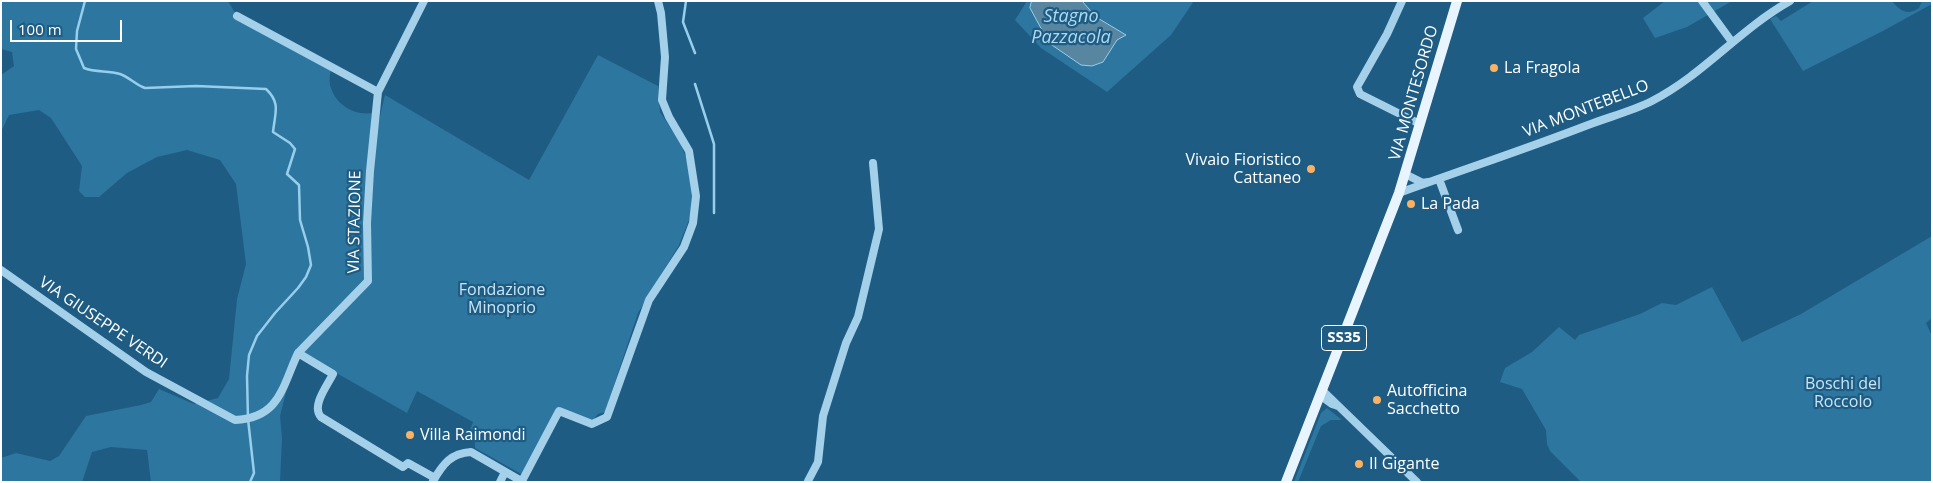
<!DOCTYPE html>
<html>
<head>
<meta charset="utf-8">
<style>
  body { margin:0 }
  #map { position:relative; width:1933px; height:483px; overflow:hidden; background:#1e5c83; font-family:"Open Sans",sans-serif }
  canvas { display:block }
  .frame { position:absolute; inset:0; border:2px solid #fff; pointer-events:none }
  .scale { position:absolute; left:10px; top:20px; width:112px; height:22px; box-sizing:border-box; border:2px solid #fff; border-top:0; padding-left:6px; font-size:15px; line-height:18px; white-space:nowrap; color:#fff; -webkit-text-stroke:4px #1e5c83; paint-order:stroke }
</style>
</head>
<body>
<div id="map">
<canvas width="1933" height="483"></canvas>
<div class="frame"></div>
<div class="scale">100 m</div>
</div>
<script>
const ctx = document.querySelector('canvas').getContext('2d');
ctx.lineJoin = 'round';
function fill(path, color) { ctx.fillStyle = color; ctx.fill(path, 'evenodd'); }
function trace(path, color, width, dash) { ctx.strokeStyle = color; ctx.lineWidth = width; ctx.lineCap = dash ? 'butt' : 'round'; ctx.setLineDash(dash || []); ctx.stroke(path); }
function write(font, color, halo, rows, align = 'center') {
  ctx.font = font + ' "Open Sans",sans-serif'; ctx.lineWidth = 4.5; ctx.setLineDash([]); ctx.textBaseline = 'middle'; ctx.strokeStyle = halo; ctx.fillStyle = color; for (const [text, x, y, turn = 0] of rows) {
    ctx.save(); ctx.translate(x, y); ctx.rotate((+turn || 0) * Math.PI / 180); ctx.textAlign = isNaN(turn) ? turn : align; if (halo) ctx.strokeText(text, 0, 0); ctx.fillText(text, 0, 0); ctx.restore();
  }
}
fill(new Path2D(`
  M1,1H228L237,16L331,69C330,74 329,80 330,85C335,104 353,116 373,113L367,280L294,360L280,416L282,438L280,482H151L147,450L111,447L92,452L82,482H1V458L16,453L50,461L59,456L86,416L141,405L151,402L159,389L194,404L218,398L229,379L237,299L246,264L236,184L220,160L187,150L157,157L127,173L99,197H85L79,191L82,166L51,118L39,110L9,115L1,132V75L14,66L12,52L1,49Z
  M1027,1H1194L1171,35L1107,92L1041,48L1015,20Z
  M1665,1H1732L1687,27L1655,38L1643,18Z
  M1813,1H1892C1900,11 1908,16 1919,8L1922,1H1932V4L1881,32L1803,71L1770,19L1776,16L1781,21Z
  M598,55L658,86L660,112L680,142L687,160L692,189L691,215L679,245L638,313L605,412L598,414L593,420L557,407L523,475L475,448V436L470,430L473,422L417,391L407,413L301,353L369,281C369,219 369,155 385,95L529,180Z
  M1932,236V318L1926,323L1932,336V482H1581L1550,451L1547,444L1546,430L1522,389L1500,382L1505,368L1532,352L1559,327L1575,340L1579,335L1640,314L1662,303L1676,305L1712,287L1742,342L1801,314Z
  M1327,408L1342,420H1331L1321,426L1298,482H1294L1321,413Z`), '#2d769f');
const water = new Path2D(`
  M1032,1H1082L1096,17L1126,35L1117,40L1103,62L1092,66L1081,65L1049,43L1030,8Z`);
fill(water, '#5885a0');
trace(water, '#97ceeb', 1);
trace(new Path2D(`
  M85,1L77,31L76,49L84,68C96,73 108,70 120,74C129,77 136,85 145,88L196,86L266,89C281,103 275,113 273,132L290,143L295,149L287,174L299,185L300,220L308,247L311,265L306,277L298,288L275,313L257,336L249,355L247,376L248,419L254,473L250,482
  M686,1L683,22L695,53
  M695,84L714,144V213`), '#97ceeb', 2.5);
trace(new Path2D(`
  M424,1L378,92L370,171L367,223L368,281L298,353L333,374C327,386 311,406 321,417L403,467L408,463L435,478
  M1402,1L1387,34L1357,87L1360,94L1420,124
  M1702,1L1732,42
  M237,16L378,92
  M1405,174L1423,183L1428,182
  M1439,179L1458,230
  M1399,193C1462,170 1526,149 1588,125C1609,117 1632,111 1652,101C1703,75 1740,29 1790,1
  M1,270L146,372L235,420C280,418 282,387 298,353
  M1323,391L1417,482
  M1321,396L1332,404L1338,406
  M433,481C443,464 451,453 471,452L523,482
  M522,481L559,411L592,424L607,417L649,300L684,247L693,223L696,196L689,151L669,117L662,100L665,57L661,13L658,1
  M808,481L818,462L823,416L846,343L858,317L879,229L873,163
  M500,482L505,472`), '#a4d0ea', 8);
trace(new Path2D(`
  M1286,482L1399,193L1457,1`), '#e8f4fe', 10);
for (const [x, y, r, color] of [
  [1494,68,5,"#f9b263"],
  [1311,169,5,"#f9b263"],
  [1411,204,5,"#f9b263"],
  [1377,400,5,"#f9b263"],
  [410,435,5,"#f9b263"],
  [1359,464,5,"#f9b263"]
]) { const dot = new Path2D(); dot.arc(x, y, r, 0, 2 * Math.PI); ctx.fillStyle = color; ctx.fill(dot); trace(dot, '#1e5c83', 2); }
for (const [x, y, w] of [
  [1344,338,45]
]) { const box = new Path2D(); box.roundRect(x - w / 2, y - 12.5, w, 25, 4); ctx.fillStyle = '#1e5c83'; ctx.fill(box); trace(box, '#fff', 1); }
write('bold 15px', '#fff', null, [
  ["SS35",1344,338]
]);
write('16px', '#fff', '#1e5c83', [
  ["La Fragola",1504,68],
  ["Vivaio Fioristico",1301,160,"right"],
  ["Cattaneo",1301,178,"right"],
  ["La Pada",1421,204],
  ["Autofficina",1387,391],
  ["Sacchetto",1387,409],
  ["Villa Raimondi",420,435],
  ["Il Gigante",1369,464]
], 'left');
write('16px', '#fff', '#1e5c83', [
  ["VIA MONTESORDO",1414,93,-74],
  ["VIA MONTEBELLO",1586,109,-21],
  ["VIA STAZIONE",355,222,-89],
  ["VIA GIUSEPPE VERDI",103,323,34]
]);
write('16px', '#c8e6f7', '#1e5c83', [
  ["Fondazione",502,290],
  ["Minoprio",502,308],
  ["Boschi del",1843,384],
  ["Roccolo",1843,402]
]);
write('italic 18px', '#afd9f1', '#1e5c83', [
  ["Stagno",1071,17],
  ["Pazzacola",1071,38]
]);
</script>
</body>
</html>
